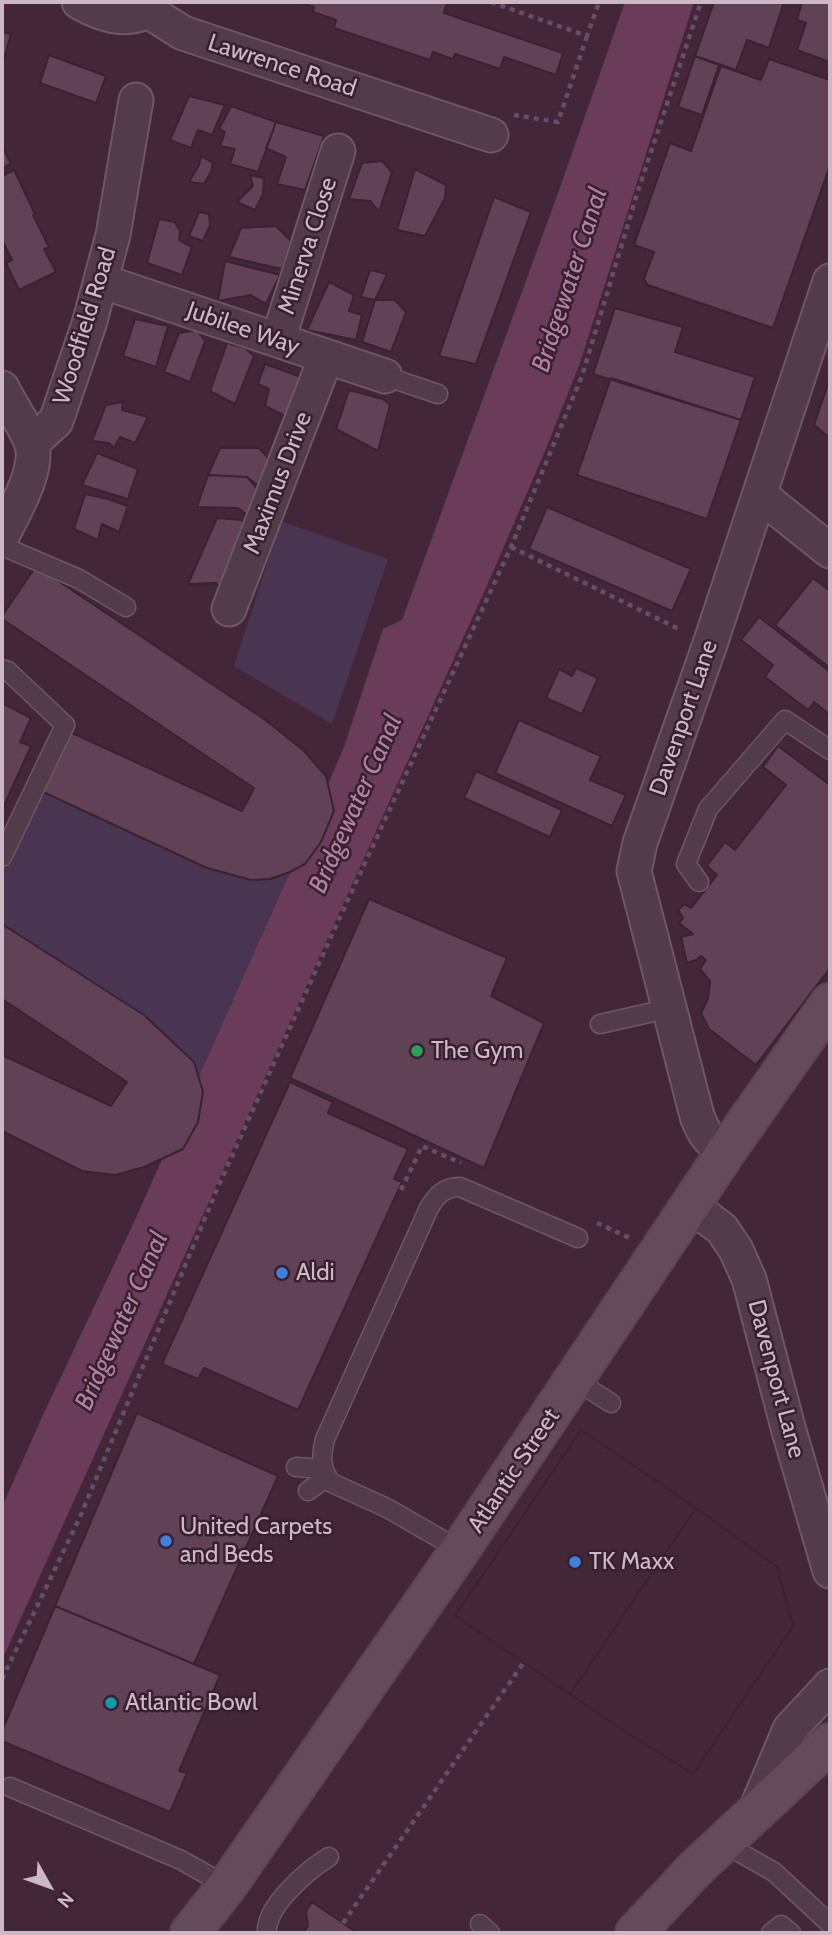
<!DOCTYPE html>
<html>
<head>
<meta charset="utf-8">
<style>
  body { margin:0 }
  #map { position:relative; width:832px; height:1935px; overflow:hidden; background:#432739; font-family:Cabin,sans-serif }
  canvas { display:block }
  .frame { position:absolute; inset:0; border:4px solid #ccb9c5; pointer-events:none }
  .north { position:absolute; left:14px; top:1851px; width:70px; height:70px; -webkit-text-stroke:5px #38202f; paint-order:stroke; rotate:130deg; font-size:19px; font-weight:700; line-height:28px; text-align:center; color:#ccb9c5 }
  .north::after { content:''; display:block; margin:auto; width:24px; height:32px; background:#ccb9c5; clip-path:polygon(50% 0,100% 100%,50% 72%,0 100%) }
</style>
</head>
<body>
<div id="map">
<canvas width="832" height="1935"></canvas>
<div class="frame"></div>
<div class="north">N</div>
</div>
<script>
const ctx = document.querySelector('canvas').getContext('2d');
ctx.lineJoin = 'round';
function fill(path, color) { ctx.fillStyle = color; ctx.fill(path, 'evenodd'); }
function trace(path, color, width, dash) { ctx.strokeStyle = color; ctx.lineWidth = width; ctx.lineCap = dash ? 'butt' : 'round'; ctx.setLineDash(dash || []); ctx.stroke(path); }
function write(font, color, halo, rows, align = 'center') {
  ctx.font = font + ' Cabin,sans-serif'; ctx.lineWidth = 5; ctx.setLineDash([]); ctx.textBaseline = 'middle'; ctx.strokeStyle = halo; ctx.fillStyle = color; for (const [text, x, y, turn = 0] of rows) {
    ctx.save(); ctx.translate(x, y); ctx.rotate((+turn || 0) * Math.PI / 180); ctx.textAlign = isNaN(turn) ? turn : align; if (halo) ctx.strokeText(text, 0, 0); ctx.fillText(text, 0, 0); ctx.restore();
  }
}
fill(new Path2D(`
  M281,521L388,559L332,724L234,666Z
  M41,791L207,868L252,880L270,879L290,872L199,1077L194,1062L144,1015L2,924V871Z`), '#493452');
fill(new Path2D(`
  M625,2H694L580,363L545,451L493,572L2,1660V1507L43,1415L135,1220L290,872L344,747L383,629L402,620L557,196Z`), '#6a3c59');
const building = new Path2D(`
  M298,2H444L447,3L444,13L563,53L556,75L504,57L500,69L455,54L453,59L433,52L430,60L334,28L336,20L313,12L314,7Z
  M714,2H784L769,48L747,40L736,70L695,56Z
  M802,2H830V62L797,50L806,23L797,20Z
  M2,32L11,34L3,62L2,61Z
  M49,55L106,76L96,103L40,83Z
  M695,56L719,65L702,115L678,107Z
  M769,59L830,80V165L773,328L648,285L644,279L654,252L634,245L670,143L691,151L721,66L761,80Z
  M189,96L225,105L212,135L198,130L191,148L170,140Z
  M231,106L276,122L258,172L230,164L235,149L220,146L225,132L219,129Z
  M276,122L324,136L305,190L277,184L286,157L266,148Z
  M2,146L11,164L2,168Z
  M201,156L213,163L211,172L204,184L189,182L199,165Z
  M382,161L392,172L379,212L370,201L349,199L362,163Z
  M415,169L446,185L445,198L425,236L397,230Z
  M14,170L35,214L33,215L49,247L44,249L56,272L19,290L6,263L12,260L2,240V176Z
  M250,175L264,178L263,194L255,210L237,202L253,186Z
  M494,197L531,212L476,364L439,356Z
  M199,212L209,214L210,225L203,241L189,236Z
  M159,219L175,222L180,231L179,240L192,247L182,275L147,263Z
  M276,226L291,241L282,269L229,257L241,228Z
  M225,261L280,275L266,304L251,295L218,301Z
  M370,270L387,274L375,300L361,297Z
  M329,282L354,295L349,311L362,315L356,340L307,330Z
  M375,300H395L406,312L391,352L362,342Z
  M615,308L683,327L675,352L755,377L741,420L593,374Z
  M135,319L168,326L156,367L123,356Z
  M197,330L205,341L190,382L164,372L179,333Z
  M227,343L245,348L254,356L235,404L210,391Z
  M265,364L301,377L289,418L265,406L269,389L258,384Z
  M611,378L741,420L707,519L577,475Z
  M829,381H830V438L814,425Z
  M349,390L383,399L390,405L378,451L336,429Z
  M123,402L122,410L148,417L135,443L120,437L114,448L109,443L92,441L106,405Z
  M220,448H259L273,463L262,488L247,477L208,475Z
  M97,453L138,469L128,499L82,485Z
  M208,475L247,477L261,493L251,518L238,508L197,507Z
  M85,494L108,499L128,506L119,532L102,524L98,540L74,529Z
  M547,507L691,569L672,611L529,549Z
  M217,518L242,520L249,529L229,599L216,583L188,584Z
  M36,566L264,719L303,750L326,776L334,811L321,842L305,864L290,872L270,879L251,880L207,868L41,791L68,731L242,811L254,788L2,619V616Z
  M813,578L830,591V668L775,625Z
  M759,617L830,672V715L814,702L808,710L765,677L773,665L741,640Z
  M576,668L598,678L582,714L546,698L559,669L572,676Z
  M2,703L31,718L20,742L31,746L2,810Z
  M519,720L601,756L590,780L626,795L612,826L495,773Z
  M778,746L830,785V968L756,1065L709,1029L701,1013L708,999L710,981L700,969L706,960L701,956L696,960L687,963L681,937L693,934L679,923L683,918L678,910L684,904L691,908L717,875L707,866L725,842L735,850L786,785L763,767Z
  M476,771L562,810L550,837L464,798Z
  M369,899L507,958L491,996L544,1023L484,1168L290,1078Z
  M2,924L144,1015L194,1062L203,1092L198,1122L183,1149L144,1167L115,1175L82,1171L2,1131V1055L111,1106L127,1082L2,999Z
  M290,1082L333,1102L328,1113L408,1149L394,1179L402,1182L298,1410L204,1368L198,1379L162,1364Z
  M137,1413L278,1476L194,1664L55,1606Z
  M581,1430L696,1508L777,1567L793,1626L693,1774L626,1732L455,1616Z
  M581,1430L696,1508L570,1694L455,1616Z
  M696,1508L777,1567L793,1626L693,1774L626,1732L570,1694Z
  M55,1606L220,1675L179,1771L187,1773L170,1812L2,1741V1731Z
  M312,1902L343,1923L357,1933H303L308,1926L306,1911Z`);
fill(building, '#604155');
trace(building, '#3a2231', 2);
const lane = new Path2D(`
  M385,376L438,394
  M2,546L79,579L126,607
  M2,669L8,671L65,725L2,857
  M699,882L686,864L708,809L785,720L830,750
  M600,1024L671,1008
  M575,1380L611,1403
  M296,1467L323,1469
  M308,1491L327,1477
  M460,1550L387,1508L332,1483C320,1470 321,1456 325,1439L429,1208C437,1195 444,1187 460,1187L578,1238
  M10,1787L181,1860L227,1886
  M723,1843L774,1872L830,1924
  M480,1924L490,1933
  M267,1933C265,1906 308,1870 329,1857
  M771,1933L781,1925L791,1933`);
const street = new Path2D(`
  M79,2C100,14 124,23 148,11L183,33L491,135
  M101,281L385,376
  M278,340L338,151
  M2,388C11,406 24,424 31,442C41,468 13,513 2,536
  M32,443L56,421L89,324L113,235L136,100
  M760,495L830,551
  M229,609L326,357
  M725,1153C710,1141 704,1135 697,1116L634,871L640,843L710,644L830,281
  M690,1205L722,1229L736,1250L749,1279L789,1431L830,1571
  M755,1812L790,1729L830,1686`);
const secondary = new Path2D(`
  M190,1933L227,1886L460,1550L725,1153L830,1003
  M635,1933L695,1869L830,1743`);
trace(lane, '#6d5765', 21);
trace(street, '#6d5765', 37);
trace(secondary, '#5c4553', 42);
trace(new Path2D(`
  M491,2L587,36L599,2
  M514,115L558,122L587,36
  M511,547L681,630
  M401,1190L422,1146L461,1163
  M597,1223L630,1238
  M2,1679L80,1517L218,1187L340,917L511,547L582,376L638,191L701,2
  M343,1923L524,1662`), '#644f66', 4.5, [5, 5]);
trace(lane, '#533c4a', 18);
trace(street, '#533c4a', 33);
trace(secondary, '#654a5a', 38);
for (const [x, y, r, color] of [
  [417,1051,7,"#2e9e5b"],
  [282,1273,7,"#3f7fe0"],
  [166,1541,7,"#3f7fe0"],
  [575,1562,7,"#3f7fe0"],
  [111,1703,7,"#0f9aa8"]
]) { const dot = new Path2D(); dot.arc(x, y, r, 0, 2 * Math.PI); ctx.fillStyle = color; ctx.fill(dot); trace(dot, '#38202f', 2.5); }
write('24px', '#ccb9c5', '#38202f', [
  ["Lawrence Road",282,66,18],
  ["Minerva Close",308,246,-72],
  ["Woodfield Road",85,326,-73],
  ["Jubilee Way",243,329,19],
  ["Maximus Drive",278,483,-69],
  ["Davenport Lane",684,718,-71],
  ["Davenport Lane",776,1379,75],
  ["Atlantic Street",514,1471,-56]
]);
write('24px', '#ccb9c5', '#38202f', [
  ["The Gym",431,1051],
  ["Aldi",296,1273],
  ["United Carpets",180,1527],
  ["and Beds",180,1555],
  ["TK Maxx",589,1562],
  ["Atlantic Bowl",125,1703]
], 'left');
write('italic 26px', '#b281a1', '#38202f', [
  ["Bridgewater Canal",570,280,-72],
  ["Bridgewater Canal",356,804,-66],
  ["Bridgewater Canal",122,1321,-66]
]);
</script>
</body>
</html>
